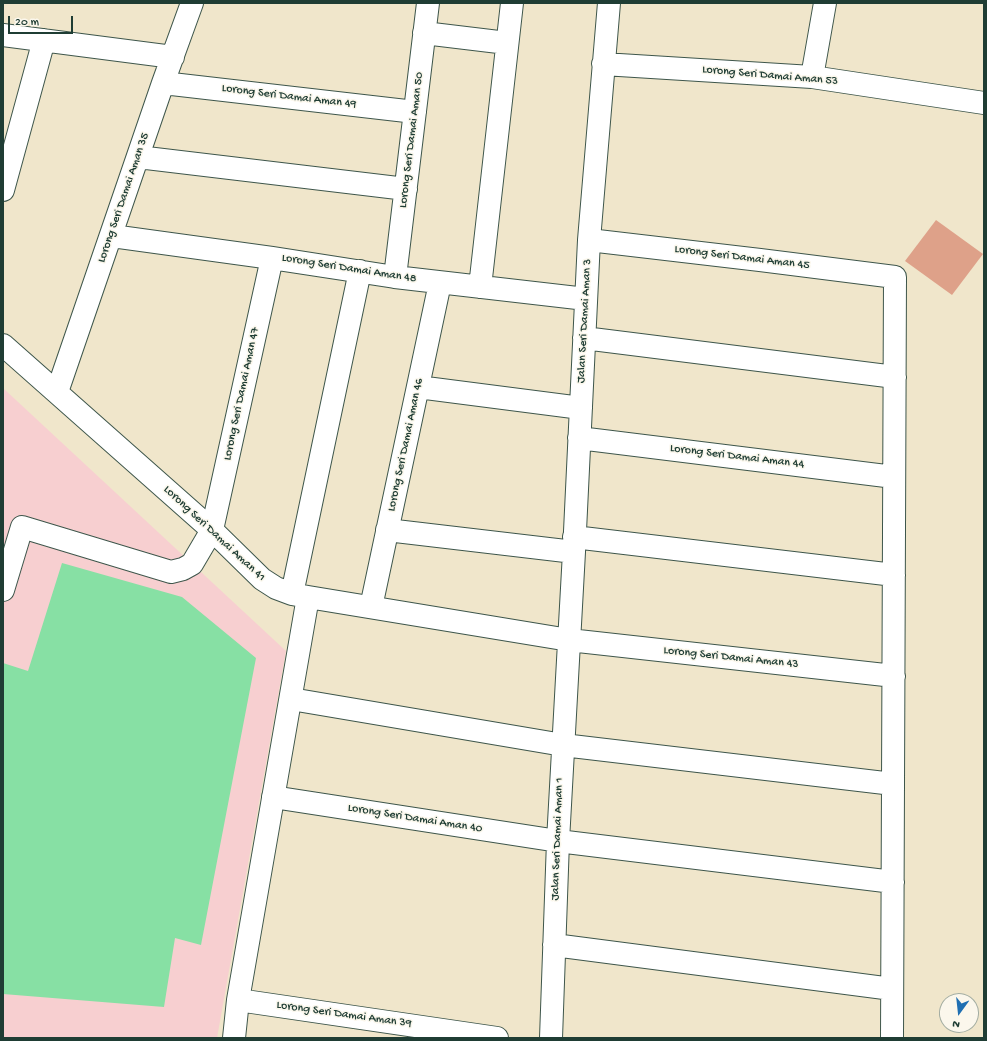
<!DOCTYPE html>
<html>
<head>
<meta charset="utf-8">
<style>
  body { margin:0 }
  #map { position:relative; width:987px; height:1041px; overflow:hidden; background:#f0e6cb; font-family:"Gochi Hand",sans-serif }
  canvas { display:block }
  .frame { position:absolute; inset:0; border:4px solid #1f3d34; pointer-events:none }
  .north { position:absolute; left:939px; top:993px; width:40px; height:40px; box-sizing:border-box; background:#fbf7ec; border:1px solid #a3ada2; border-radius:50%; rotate:195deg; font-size:11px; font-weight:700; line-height:16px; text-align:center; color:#1f3d34 }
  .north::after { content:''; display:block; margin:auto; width:14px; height:18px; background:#1f6fb2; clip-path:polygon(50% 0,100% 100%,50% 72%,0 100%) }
  .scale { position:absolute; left:8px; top:16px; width:65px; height:18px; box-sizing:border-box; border:2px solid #1f3d34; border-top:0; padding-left:5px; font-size:12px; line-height:14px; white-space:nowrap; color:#1f3d34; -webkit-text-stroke:3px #fbf7ec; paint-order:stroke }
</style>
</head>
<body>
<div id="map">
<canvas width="987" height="1041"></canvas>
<div class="frame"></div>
<div class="north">N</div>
<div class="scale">20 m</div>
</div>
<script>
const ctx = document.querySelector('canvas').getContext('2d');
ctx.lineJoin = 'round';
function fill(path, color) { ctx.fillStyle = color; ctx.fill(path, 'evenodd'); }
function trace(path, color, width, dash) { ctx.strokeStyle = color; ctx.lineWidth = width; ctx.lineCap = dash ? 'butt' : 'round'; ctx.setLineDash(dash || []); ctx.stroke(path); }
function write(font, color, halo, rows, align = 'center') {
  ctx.font = font + ' "Gochi Hand",sans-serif'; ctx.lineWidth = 3; ctx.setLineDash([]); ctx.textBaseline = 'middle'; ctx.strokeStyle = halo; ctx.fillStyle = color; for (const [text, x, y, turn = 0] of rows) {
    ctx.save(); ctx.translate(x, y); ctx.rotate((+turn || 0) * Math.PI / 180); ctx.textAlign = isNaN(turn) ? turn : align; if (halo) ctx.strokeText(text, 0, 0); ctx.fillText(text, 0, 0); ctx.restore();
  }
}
fill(new Path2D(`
  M3,388L286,651L217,1038H3Z`), '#f7cfd0');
fill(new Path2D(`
  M62,563L182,597L256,658L201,945L175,938L164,1007L3,994V663L28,671Z`), '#87e0a4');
fill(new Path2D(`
  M936,220L983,254L952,295L905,261Z`), '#dea189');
const minor = new Path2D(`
  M424,33L507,43
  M3,35L173,57
  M603,64L812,77L984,103
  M812,77L825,3
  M163,83L415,112
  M138,157L406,189
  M3,190L44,40
  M112,236L272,258L395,277L586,299
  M589,240L760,260L895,277L892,1038
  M395,277L428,3
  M480,287L512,3
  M584,338L895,377
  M3,345L212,530L262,579L276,588L292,594L308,597L569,640L894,676
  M418,387L581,408
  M57,392L163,83L192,3
  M579,438L894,477
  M387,530L574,552
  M574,537L894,575
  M3,590L22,527L171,572L183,569L192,564L212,530L272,258
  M292,594L360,271
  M371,607L440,283
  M291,699L563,745L893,784
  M273,797L558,841L893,882
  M554,945L892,989
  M238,1000L497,1038
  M234,1038L238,1000L308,597
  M551,1038L558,841L574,552L589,240L609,3`);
trace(minor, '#3e564b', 24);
trace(minor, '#fff', 22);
write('12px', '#1f3d34', '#fbf7ec', [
  ["Lorong Seri Damai Aman 53",770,76,5],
  ["Lorong Seri Damai Aman 49",289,97,7],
  ["Lorong Seri Damai Aman 50",412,140,-83],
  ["Lorong Seri Damai Aman 35",124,198,-71],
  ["Lorong Seri Damai Aman 45",742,258,7],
  ["Lorong Seri Damai Aman 48",349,269,9],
  ["Jalan Seri Damai Aman 3",585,321,-87],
  ["Lorong Seri Damai Aman 47",242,394,-78],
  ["Lorong Seri Damai Aman 46",406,445,-78],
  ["Lorong Seri Damai Aman 44",737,457,7],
  ["Lorong Seri Damai Aman 41",214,534,43],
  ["Lorong Seri Damai Aman 43",731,658,6],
  ["Lorong Seri Damai Aman 40",415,819,9],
  ["Jalan Seri Damai Aman 1",558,839,-88],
  ["Lorong Seri Damai Aman 39",344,1015,8]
]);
</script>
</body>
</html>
